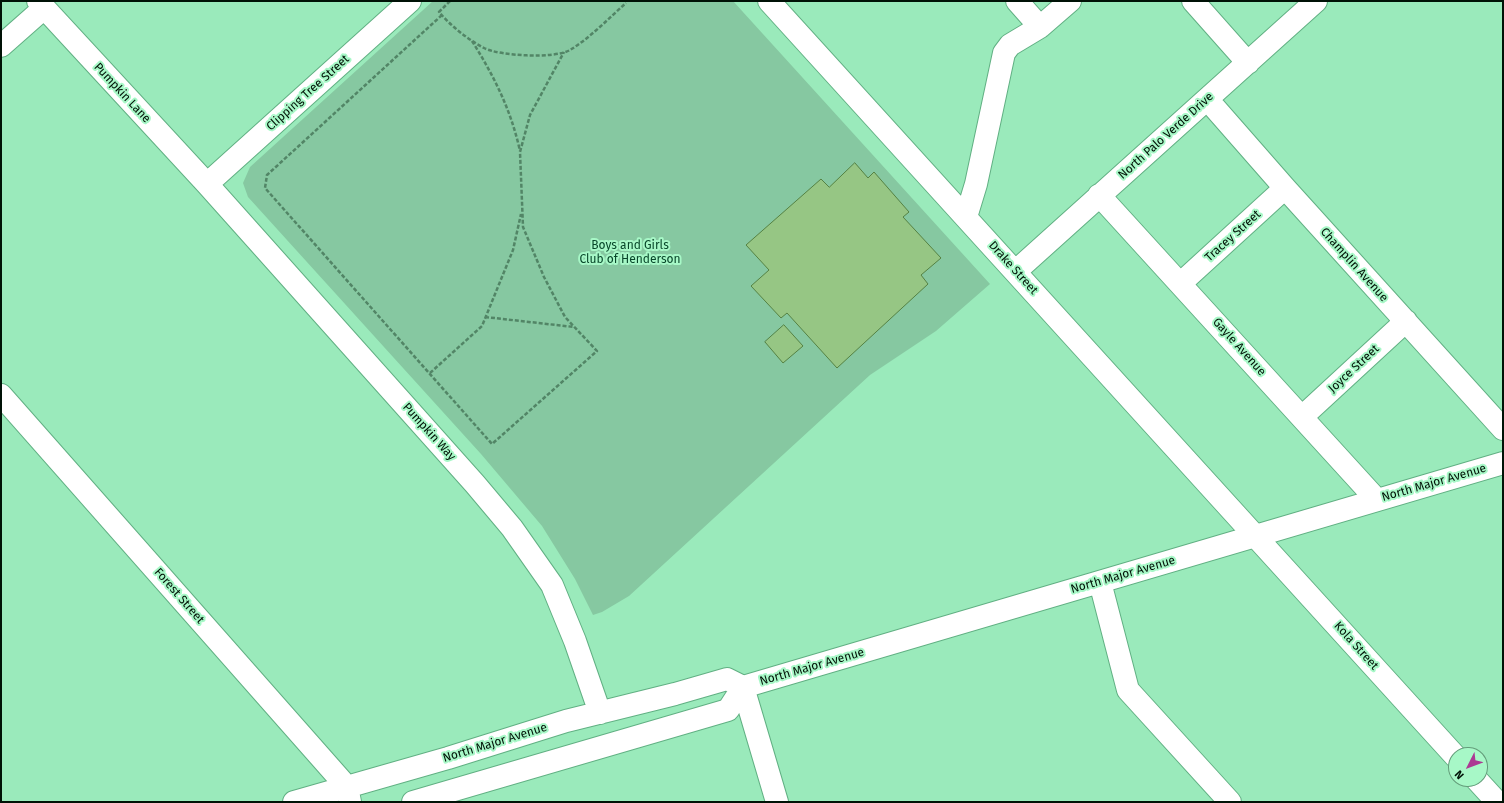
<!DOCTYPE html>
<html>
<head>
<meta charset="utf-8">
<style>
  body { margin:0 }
  #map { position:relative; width:1504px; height:803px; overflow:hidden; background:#9aeabb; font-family:"Fira Sans",sans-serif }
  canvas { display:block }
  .frame { position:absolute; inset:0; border:2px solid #001206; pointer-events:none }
  .north { position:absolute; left:1448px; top:747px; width:40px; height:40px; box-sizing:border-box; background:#a7f8c7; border:1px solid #649c7a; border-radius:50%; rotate:228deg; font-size:11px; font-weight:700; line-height:16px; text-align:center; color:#001206 }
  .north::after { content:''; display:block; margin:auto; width:14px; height:18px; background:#ac3993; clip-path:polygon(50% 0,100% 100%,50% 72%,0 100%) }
</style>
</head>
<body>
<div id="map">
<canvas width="1504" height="803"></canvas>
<div class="frame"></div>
<div class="north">N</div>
</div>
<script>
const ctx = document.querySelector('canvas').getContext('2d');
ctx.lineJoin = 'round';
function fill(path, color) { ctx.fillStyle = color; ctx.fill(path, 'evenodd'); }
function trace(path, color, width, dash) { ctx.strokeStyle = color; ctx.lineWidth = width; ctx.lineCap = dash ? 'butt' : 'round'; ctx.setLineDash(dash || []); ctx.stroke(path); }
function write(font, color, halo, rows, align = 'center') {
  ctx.font = font + ' "Fira Sans",sans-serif'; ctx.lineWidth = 4; ctx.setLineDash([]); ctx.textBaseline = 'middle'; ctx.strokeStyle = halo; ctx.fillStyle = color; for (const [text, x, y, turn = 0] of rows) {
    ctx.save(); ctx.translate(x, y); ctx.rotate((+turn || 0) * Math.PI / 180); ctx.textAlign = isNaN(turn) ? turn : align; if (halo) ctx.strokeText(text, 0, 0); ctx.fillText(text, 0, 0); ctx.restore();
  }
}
fill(new Path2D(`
  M433,1H733L990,284L936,331L870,375L629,596L602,612L593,615L575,579L542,526L481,454L248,197L243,183L250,167Z`), '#86c8a1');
const building = new Path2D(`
  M855,163L868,178L874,172L909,212L903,217L941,258L921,275L928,284L837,368L787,313L781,318L751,286L769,270L746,245L821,179L829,187Z
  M784,325L803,346L783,363L765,342Z`);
fill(building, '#96c684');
trace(building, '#558243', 1);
const minor = new Path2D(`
  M38,1L207,184L475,484L512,528L552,585L575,641L600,713
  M769,1L1456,757
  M1017,1L1040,27
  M1193,1L1248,63
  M1,46L44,8
  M1207,99L1285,188L1503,429
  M207,184L410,1
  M1099,195L1377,500
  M966,217L976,184L1004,53L1010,45L1040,27L1070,1
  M1016,271L1316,1
  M1181,283L1285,188
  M1,395L347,787L350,802
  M1302,417L1406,321
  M1100,582L1128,690L1230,802
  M743,687L777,802
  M1476,779L1497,802
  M294,802L448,758L566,721L675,694L727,679L743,687
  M413,802L728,710L743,687L1503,463`);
trace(minor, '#61b083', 24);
trace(new Path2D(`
  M450,1L439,12C451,26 467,39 484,48C499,56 555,59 570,50C590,38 609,18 626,3
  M442,15L267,175L265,188L492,444L597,351L565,317L544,277L523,227L520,152L530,115L564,52
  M472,41C494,76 511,110 520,151
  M485,317L574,327
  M430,373L482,326L513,250L521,214`), '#528566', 2.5, [4, 2]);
trace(minor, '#fff', 22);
write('12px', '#001206', '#a7f8c7', [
  ["Pumpkin Lane",122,93,47],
  ["Clipping Tree Street",308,93,-42],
  ["North Palo Verde Drive",1166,136,-42],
  ["Tracey Street",1233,236,-42],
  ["Champlin Avenue",1354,265,48],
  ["Drake Street",1013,268,48],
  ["Gayle Avenue",1239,347,48],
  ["Joyce Street",1354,369,-43],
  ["Pumpkin Way",429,432,48],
  ["North Major Avenue",1434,483,-16],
  ["North Major Avenue",1123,575,-16],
  ["Forest Street",179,596,49],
  ["Kola Street",1356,646,48],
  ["North Major Avenue",812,667,-16],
  ["North Major Avenue",495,743,-17]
]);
write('12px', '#08472a', '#a7f8c7', [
  ["Boys and Girls",630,246],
  ["Club of Henderson",630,260]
]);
</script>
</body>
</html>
